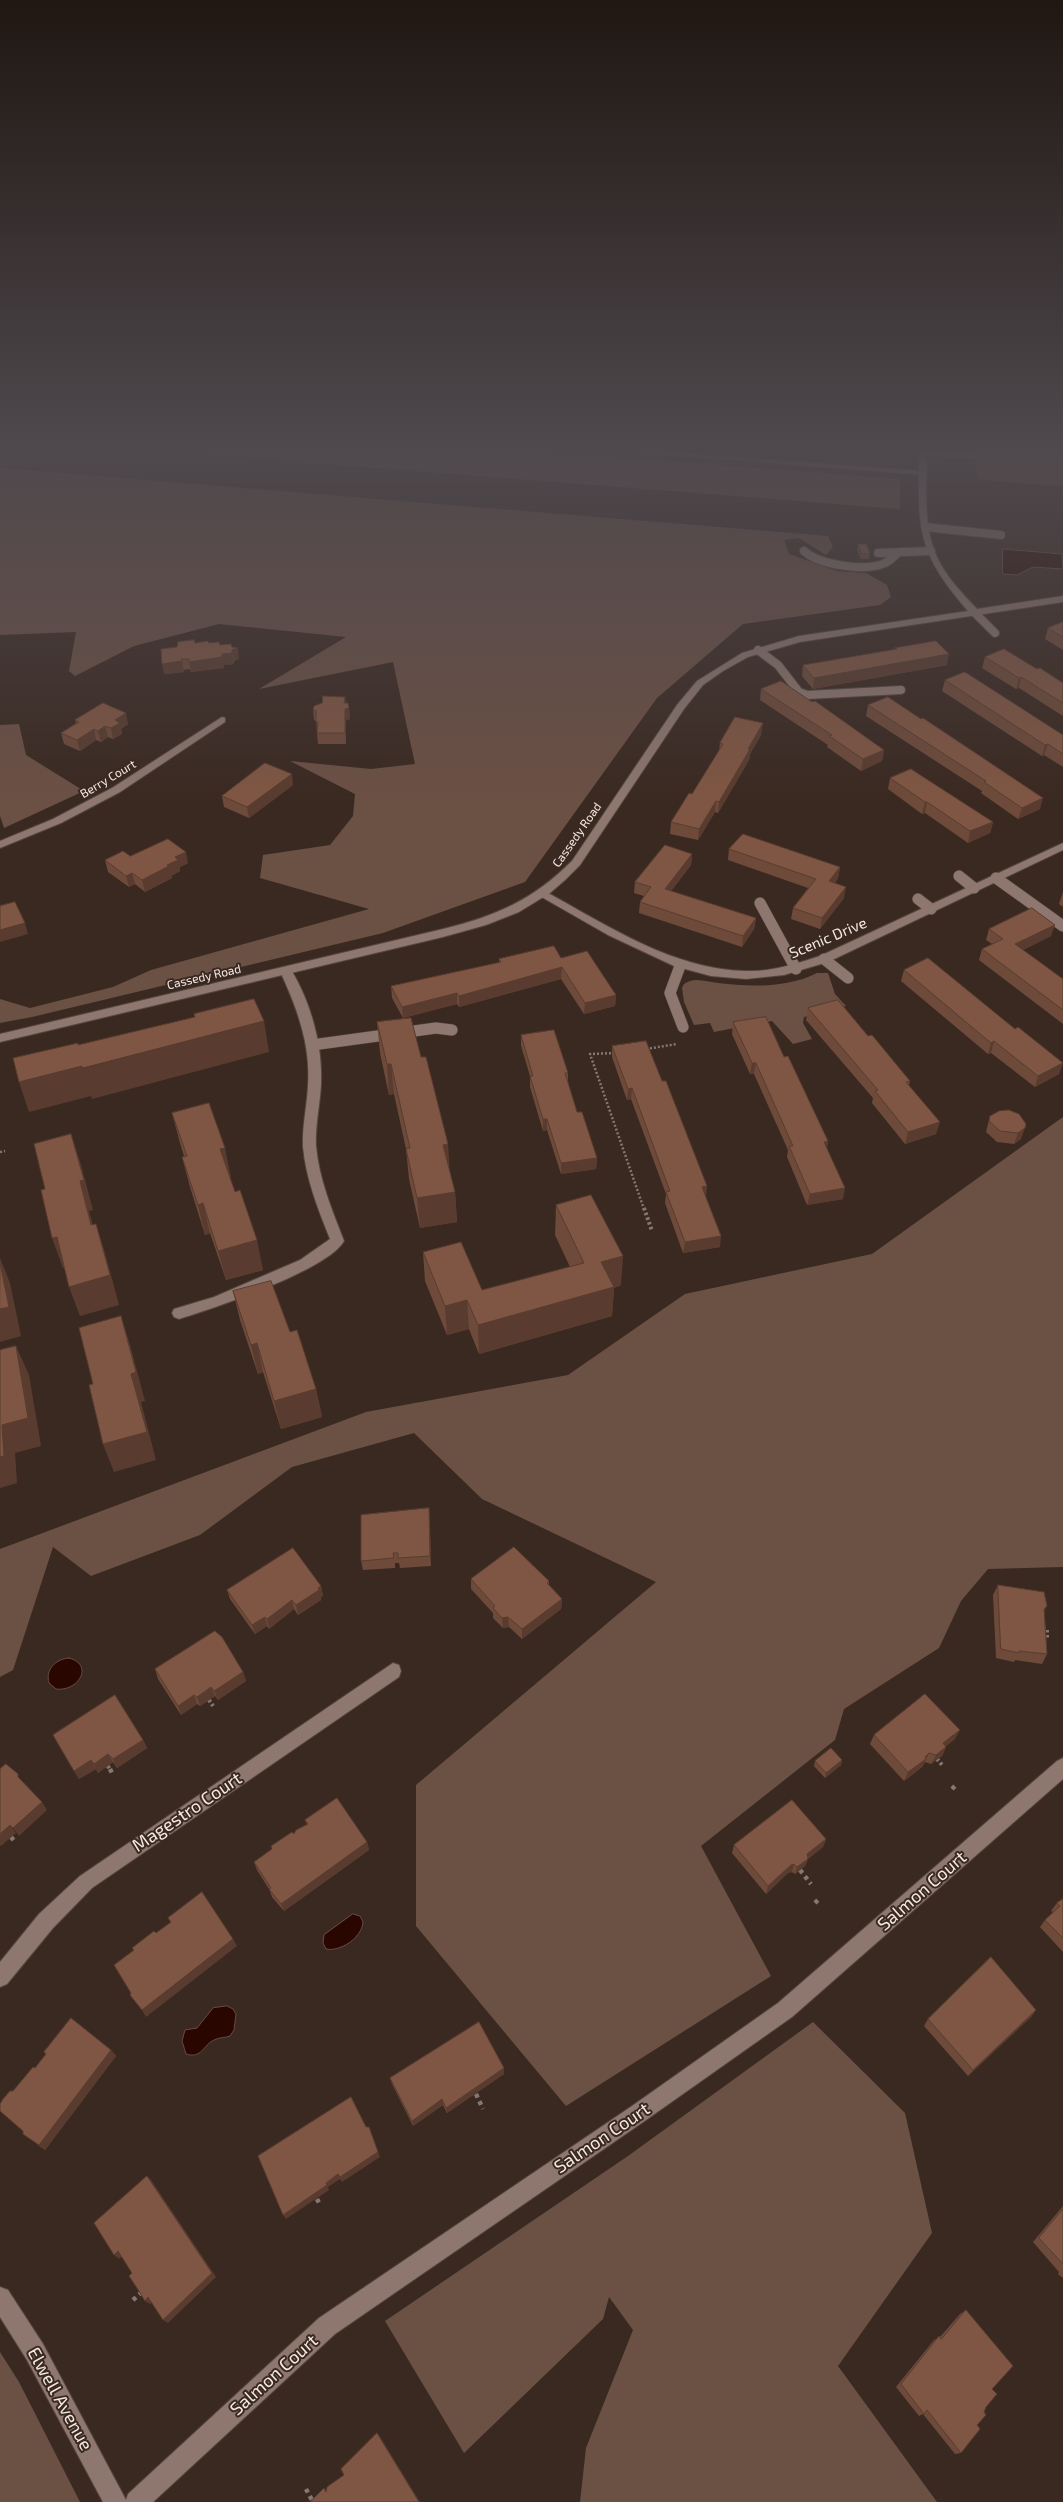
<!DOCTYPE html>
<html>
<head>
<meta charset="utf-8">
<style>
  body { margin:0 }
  canvas { display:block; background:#3a2921 }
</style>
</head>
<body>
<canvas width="1063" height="2502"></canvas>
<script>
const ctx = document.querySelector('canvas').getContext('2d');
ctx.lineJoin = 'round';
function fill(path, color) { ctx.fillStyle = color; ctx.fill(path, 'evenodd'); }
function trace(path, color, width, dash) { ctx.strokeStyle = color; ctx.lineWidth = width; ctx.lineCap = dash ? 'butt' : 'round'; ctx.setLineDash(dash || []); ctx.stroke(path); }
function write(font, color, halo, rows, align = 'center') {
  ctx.font = font + ' "Exo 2",sans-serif'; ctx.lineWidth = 4; ctx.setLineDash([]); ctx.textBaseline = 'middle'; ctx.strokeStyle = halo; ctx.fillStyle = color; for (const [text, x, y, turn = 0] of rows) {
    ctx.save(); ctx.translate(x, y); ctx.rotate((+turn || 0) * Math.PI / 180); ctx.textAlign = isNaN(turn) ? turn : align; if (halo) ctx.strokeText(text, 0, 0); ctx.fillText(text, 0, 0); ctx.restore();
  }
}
fill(new Path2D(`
  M150,450H526L900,479V509Z
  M0,468L828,536L833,547L826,555L799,538L784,540L789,554L837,571L866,573L887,585L891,597L880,605L743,624L657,698L525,882L383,933L32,1017L0,1023V999L30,1008L113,987L151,970L369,909L260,878L263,855L330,845L353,816L355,794L290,761L371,769L415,764L393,662L259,689L346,637L219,624L134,646L75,676L69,671L76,632L0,635Z
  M19,724L26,755L84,791L4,828L0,816V725Z
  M817,973H828L835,994L846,1006L804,1017L803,1023L812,1039L793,1044L772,1021L714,1032L710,1023L694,1025L684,1002L682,988L684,984C694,976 707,982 718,983C750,987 788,988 817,973Z
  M1063,1117V1567L988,1569L961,1601L939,1648L844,1709L835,1740L701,1846L771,1976L566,2106L416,1926V1785L656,1582L482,1499L414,1433L292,1467L200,1535L91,1576L53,1547L13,1670L0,1677V1549L366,1412L568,1375L685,1294L872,1254Z
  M813,2022L905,2113L932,2233L838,2366L937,2502H580L586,2448L633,2330L609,2297L603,2319L464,2453L385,2321L628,2156Z
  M0,2352L19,2382L80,2502H0Z`), '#6b5044');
const water = new Path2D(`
  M1003,549L1062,554L1063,569L1033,567L1017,575L1003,574Z
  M69,1658C95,1665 78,1692 56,1689L49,1683C45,1669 56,1659 69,1658Z
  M353,1914L360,1916L363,1922C362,1938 340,1952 326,1949L323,1943L324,1935Z
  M227,2006L233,2009L236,2014L234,2030L230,2036C225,2038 220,2037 214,2040C203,2045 202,2059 186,2054L182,2041L185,2030L197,2028L213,2008Z`);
fill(water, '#290700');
trace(water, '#664b44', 1);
const serviceFar1 = new Path2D(`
  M923,451L980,455
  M925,527L1001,535
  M804,551C819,565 866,572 885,563C890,561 894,556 898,553
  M878,553L931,551
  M974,612L995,633
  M758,650L778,665L799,692L807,695L901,690`);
const service = new Path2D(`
  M959,876L974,888
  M996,878L1063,926
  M918,899L931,909
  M760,903L796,969
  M824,959L848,978
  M680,966L670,993L683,1027
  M312,1045L436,1028L452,1030`);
const minor = new Path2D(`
  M601,450H643L923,471L927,473L923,475Z
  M222,717L225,718V722L120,792L61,823L0,848V841L53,819L112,788Z
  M1063,843V850L828,962L784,975L746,979L711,976L674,966L608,935L538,895L544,892L548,893C610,927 673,969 745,971C771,972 796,964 820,956Z
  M286,967L290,968C311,1002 323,1046 321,1085C320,1105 315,1125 316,1146C319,1179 332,1210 344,1241C328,1270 212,1309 179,1319L174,1317L172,1313L174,1309L214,1297L300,1260L330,1239C318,1209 306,1179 303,1147C302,1126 307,1106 308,1086C311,1045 297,1008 280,971Z
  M393,1663L399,1665L401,1671L399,1677L92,1888L53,1928L7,1984L0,1987V1962L39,1914L80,1876Z
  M1063,1758V1779L792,2017L646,2120L335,2334L153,2502H103L27,2360L0,2317V2287L8,2290L43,2344L126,2500L128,2494L319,2318L632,2106L778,2003L1057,1761Z`);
const tertiary = new Path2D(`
  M919,450H927C927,485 922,524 937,557C946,577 962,593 977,609L1063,596V602L800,642L748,657L723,671L703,685L684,709L580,865L565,880L550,893L519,912L486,925L443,937L0,1042V1034L443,929C496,916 533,900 572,861L677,705L697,681L742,653L799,636L968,611C914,549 919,528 919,450Z`);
trace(serviceFar1, '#54453e', 10);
trace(service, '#54453e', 12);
trace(minor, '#54453e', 2);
trace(tertiary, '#54453e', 2);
trace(new Path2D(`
  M646,1049L677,1044
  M615,1053L590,1054L644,1209
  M0,1152L5,1151`), '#867770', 2.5, [2, 2]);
trace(new Path2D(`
  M644,1208L652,1231
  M1043,1628L1047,1629V1639
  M209,1700L213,1706
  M937,1759L943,1766
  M108,1766L110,1770`), '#867770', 4, [2.5, 2.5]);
trace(new Path2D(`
  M110,1769L112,1773
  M952,1789L956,1785
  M11,1837L16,1843
  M800,1870L811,1884
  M815,1903L820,1898
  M476,2094L483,2109
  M317,2199L320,2205
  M133,2300L142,2292
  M306,2489L313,2502`), '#867770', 4.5, [4, 4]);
trace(serviceFar1, '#8d776e', 8);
trace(service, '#8d776e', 11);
fill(minor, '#8d776e');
fill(tertiary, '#8d776e');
fill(new Path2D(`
  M797,450H853L852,454Z
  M980,450H1063V486L1016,483L977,479L976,469Z
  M858,544L870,553L869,559H861L857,550Z
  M1063,622V650L1045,639L1048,628Z
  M195,643H209L232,647L239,659L234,661V664L224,665V668L191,672L190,669L183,670L184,672L164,674L177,647Z
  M895,648L947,665L813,689L802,676L803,665L895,650Z
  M985,657L1037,669L1063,683V716L1019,688L1016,689L982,668Z
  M945,680L1063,735V767L1044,755L1042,756L942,691Z
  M761,689L884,750L882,761L861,771L827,747L828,745L760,700Z
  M345,697L346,703L349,708L350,719L346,720V744H318L316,721L314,720L313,709Z
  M868,705L1040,809L1018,819L981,793L982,791L866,716Z
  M75,720L128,724L121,729L122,734L113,739L108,737L101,742L96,740L80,751L64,744L61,733L76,723Z
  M761,735L750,754L749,760L718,813L715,812L698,840L670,834L671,822L692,794L719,751L720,743Z
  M890,778L993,822L990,833L968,843L925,813L922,814L888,789Z
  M293,785L249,818L224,807L222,796Z
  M729,849L840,867L838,878L835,883L844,898L820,929L791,919L793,908L808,888L728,860Z
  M692,854L691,865L671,891L756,918L754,929L742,947L639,913L640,902L644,896L634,893L635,882Z
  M130,856L188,863L180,867V871L171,876L172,878L145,892L135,884L129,887L108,872L105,860Z
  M1063,892V907L1059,904Z
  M989,929L1051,936L1023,950L1063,979V1024L979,960L982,949L992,944L986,940Z
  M561,958L616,995L615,1006L584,1014L561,979L459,1007L457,1004L403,1018L392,998L391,986L499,963V959Z
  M904,970L1059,1074L1035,1087L991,1053L988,1054L901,981Z
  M808,1008L868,1036L910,1081L909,1085L936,1134L905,1144L872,1103L873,1098L806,1020Z
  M377,1022L449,1169L455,1192L457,1222L420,1228L409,1179L406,1149L394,1094L389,1095L380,1053Z
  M733,1022L784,1057L828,1141L827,1148L843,1199L807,1205L787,1157L788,1150L754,1074H750L732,1034Z
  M521,1035L568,1073V1082L577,1112L597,1158L596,1169L561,1174L547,1130L543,1131L530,1087V1076L521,1046Z
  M612,1046L720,1247L683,1253L665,1203L666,1194L631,1099L627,1100L612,1057Z
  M1009,1110L1021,1139L1014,1144L997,1142L986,1132L990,1116Z
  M172,1113L231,1178H230L263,1270L226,1280L210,1233L205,1235L190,1187L182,1157L184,1156L180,1143Z
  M556,1205L621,1285L614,1288L612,1316L479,1354L469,1329L447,1335L425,1281L423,1252L482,1290L570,1267L555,1235Z
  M233,1291L290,1332L316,1389L322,1417L281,1429L263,1372L258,1374L240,1320Z
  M429,1508L431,1566L400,1568L399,1563H395V1568L363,1570L361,1561Z
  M471,1579L549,1581V1585L562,1599L561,1609L522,1639L509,1627L503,1628L493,1618V1613L471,1589Z
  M998,1585L1047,1606L1044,1611L1047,1654L1042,1664L1015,1660L1014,1662L996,1658L993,1595Z
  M321,1586L323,1596L321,1597V1600L298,1615L294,1609L269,1629L267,1626L255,1634L230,1599L227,1590Z
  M155,1669L243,1672L246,1681L218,1700L215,1696L200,1706L197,1704L181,1715L158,1679Z
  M53,1735L143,1740L147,1748L117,1768L113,1762L98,1773L96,1769L79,1779Z
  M874,1735L955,1739L946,1746V1747L942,1756L931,1764L925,1762L922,1767L904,1781L870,1744Z
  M842,1760L841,1765L825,1778L814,1766L815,1761Z
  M305,1820L367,1842L369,1850L284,1911L272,1897L269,1889L257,1870L254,1862L307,1825Z
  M826,1839L823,1847L808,1859L805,1866L795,1874L792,1872L788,1873L766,1894L732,1853L734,1845Z
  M1063,1899V1952L1040,1927L1045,1920L1053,1912L1051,1911L1057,1903Z
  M1036,2010L1031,2017L968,2076L924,2026L928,2019Z
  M111,2050L116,2056L45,2150L23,2134V2131L13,2091L35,2068L46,2054L44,2052Z
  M504,2074L447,2113L443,2105L413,2126L392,2084L390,2078Z
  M1063,2206V2278L1058,2274L1059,2272L1033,2242Z
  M966,2310L992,2389L986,2407L977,2425L961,2453L955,2454L923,2414L919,2416L896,2387L934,2340L940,2337L960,2314Z`), '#6d4a3a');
fill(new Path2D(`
  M238,648L239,659L234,661L232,650Z
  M232,653L234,664L224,665V668L191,672L189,662L222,654Z
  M949,654L947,665L813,689L814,678Z
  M182,661L184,672L164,674L162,664Z
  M1021,677L1019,688L1016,689L1019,678Z
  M345,697L346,708H349L350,719L346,720V744L344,703Z
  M126,713L128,724L121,729L122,734L113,739L111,728L115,720Z
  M763,723L761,735L750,754L749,760L718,813L719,802L748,749Z
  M105,726L108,737L101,742L98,731Z
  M94,729L96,740L80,751L77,740Z
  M1048,744L1044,755L1042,756L1045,745Z
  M884,750L882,761L861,771L863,759Z
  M292,774L293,785L249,818L247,807Z
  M1043,798L1040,809L1018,819L1022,808Z
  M716,801L715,812L698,840L699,829Z
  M925,802H927L925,813L922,814Z
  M993,822L990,833L968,843L970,831Z
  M186,852L188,863L180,867V871L171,876L172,878L145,892L142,880L167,865L175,857Z
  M692,854L691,865L664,900L665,889Z
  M840,867L838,878L827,893L829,881Z
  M132,873L135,884L129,887L126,876Z
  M846,887L844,898L820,929L822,918Z
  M756,918L754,929L742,947L743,936Z
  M25,923L28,934L0,942V930Z
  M1055,925L1051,936L1012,955L1015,944Z
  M562,967L561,979L459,1007V996Z
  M457,993V1004L403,1018L402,1007Z
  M616,995L615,1006L584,1014L585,1003Z
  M264,1021L269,1052L92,1099L91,1096L29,1112L19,1082L82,1066L85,1068Z
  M994,1041L991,1053L988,1054L991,1043Z
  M752,1063H756L754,1074H750Z
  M1063,1063L1059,1074L1035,1087L1038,1076Z
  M387,1064H391L394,1094L389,1095Z
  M632,1088L631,1099L627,1100L628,1089Z
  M543,1119H547V1130L543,1131Z
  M940,1122L936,1134L905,1144L908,1132Z
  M1025,1128L1021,1139L1014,1144L1018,1133Z
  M71,1134L81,1165L93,1210L89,1211L101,1255L91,1225L80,1181Z
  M828,1141L826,1152L824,1142Z
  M448,1144L450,1175L443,1145Z
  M225,1148L231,1178L227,1180L220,1149Z
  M597,1158L596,1169L561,1174V1163Z
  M707,1186L706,1197L702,1187Z
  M845,1188L843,1199L807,1205L810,1194Z
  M455,1192L457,1222L420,1228L417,1198Z
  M203,1203L210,1233L205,1235L198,1205Z
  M96,1224L105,1253L119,1305L80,1316L69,1287Z
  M721,1236L720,1247L683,1253L685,1242Z
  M57,1237L67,1266L63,1268L52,1238Z
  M257,1240L263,1270L226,1280L218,1251Z
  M623,1256L621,1285L614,1288L612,1316L479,1354L478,1325L601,1262Z
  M0,1258L10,1283L21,1336L0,1342Z
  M467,1300L469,1329L447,1335L445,1306Z
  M121,1316L130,1345L145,1401L141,1402L156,1460L114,1472L103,1444L131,1374Z
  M257,1343L263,1372L258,1374L251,1345Z
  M16,1346L29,1375L41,1446L15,1453L17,1483L0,1488V1457L2,1425Z
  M316,1389L322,1417L281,1429L274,1401Z
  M429,1508L430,1518L431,1566L430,1556Z
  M321,1586L323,1596L321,1597V1600L298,1615L296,1605Z
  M562,1599L561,1609L522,1639V1629Z
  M292,1600L294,1609L269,1629L267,1619Z
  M265,1617L267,1626L255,1634L252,1625Z
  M508,1617L509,1627L503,1628L502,1618Z
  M243,1672L246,1681L218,1700L214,1691Z
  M211,1687L215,1696L200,1706L197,1697Z
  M194,1695L197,1704L181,1715L178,1706Z
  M960,1730L955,1739L939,1752L943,1743Z
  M143,1740L147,1748L117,1768L113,1759Z
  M946,1747L942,1756L931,1764L936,1755Z
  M929,1753L922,1767L904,1781L908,1772Z
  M108,1754L113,1762L98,1773L94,1764Z
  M91,1760L96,1769L79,1779L74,1771Z
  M842,1760L841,1765L825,1778L826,1773Z
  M42,1802L47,1810L19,1836L13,1828Z
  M10,1825L16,1833L1,1846L0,1845V1834Z
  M826,1839L823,1847L805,1861L808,1859L805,1866L795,1874L797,1867L807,1854Z
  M367,1842L369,1850L284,1911L281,1904Z
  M794,1864L792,1872L788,1873L766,1894L768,1886L791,1865Z
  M233,1939L237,1946L146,2017L142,2010Z
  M1036,2010L1031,2017L968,2076L973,2070Z
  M111,2050L116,2056L45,2150L39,2145Z
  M504,2068V2074L447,2113L446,2108Z
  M442,2099L443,2105L413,2126L412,2121Z
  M369,2127L380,2157L342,2182L340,2179L328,2187L329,2190L286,2219L283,2215L338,2174Z
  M147,2176L151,2180L216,2277L168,2323L163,2320Z
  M118,2251L123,2255L119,2259L114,2255Z
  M148,2297L153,2301L150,2304L145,2301Z
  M377,2433L379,2435L420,2502H419Z`), '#593c2f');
const building = new Path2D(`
  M983,450H1063V458L1022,456L983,452Z
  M858,544H866L870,553L862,554Z
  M1063,622V637L1048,628Z
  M194,640L195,643L208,641L209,643L219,642L220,645L231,644L232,647L238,648L232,650V653L222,654V657L189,662V659H181L182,661L162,664L161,649L177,647L178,642Z
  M936,641L949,654L814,678L803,665L897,649L895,648Z
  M1004,649L1037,669L1040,668L1063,683V703L1021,677L1019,678L985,657Z
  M965,672L1063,735V754L1048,744L1045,745L945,680Z
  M781,681L812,702L815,701L884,750L863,759L829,736L832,735L761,689Z
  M323,696L345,697L344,703H348L349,708L345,709V733H317L318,722H316V711L313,709L314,706L322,703Z
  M888,697L921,719L923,718L1043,798L1022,808L984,782L986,781L868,705Z
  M103,703L126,713L115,720L120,723L111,728L105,726L98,731L94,729L77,740L61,733L79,722L75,720Z
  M735,717L763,723L748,749H750L719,802L716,801L699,829L671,822L689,793L692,794L723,744L720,743Z
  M265,763L292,774L247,807L222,796Z
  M911,769L993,822L970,831L927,802H925L890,778Z
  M743,834L840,867L829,881L846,887L822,918L793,908L816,879L729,849Z
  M168,839L186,852L175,857L178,860L167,865L169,866L142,880L132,873L126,876L105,860L123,851L130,856Z
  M665,845L692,854L665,889L756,918L743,936L640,902L651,887L635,882Z
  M15,902L25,923L0,930V906Z
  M1032,908L1055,925L1015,944L1063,979V1010L982,949L1003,939L989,929Z
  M554,946L561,958L587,951L616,995L585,1003L562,967L459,996L457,993L402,1007L391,986L501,962L499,959Z
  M928,958L1015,1029L1018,1027L1063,1063L1038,1076L994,1041L991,1043L904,970Z
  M254,999L264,1021L83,1068L82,1066L19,1082L13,1058L78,1043V1045L195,1017L194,1014Z
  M838,1000L868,1036L872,1035L910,1081L906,1082L940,1122L908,1132L875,1091L878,1090L808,1008Z
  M766,1017L784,1057L788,1056L828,1141L824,1142L845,1188L810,1194L789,1146H793L756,1063H752L733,1022Z
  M411,1018L421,1057H426L448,1144L443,1145L455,1192L417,1198L406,1149L410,1148L391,1064H387L377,1022Z
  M554,1030L568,1073H565L577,1112H582L597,1158L561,1163L547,1119H543L530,1076H533L521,1035Z
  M646,1041L662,1081H666L707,1186L702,1187L721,1236L685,1242L666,1192L670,1191L632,1088L628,1089L612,1046Z
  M209,1103L225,1148L220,1149L235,1192L240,1190L257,1240L218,1251L203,1203L198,1205L182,1157L187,1156L172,1113Z
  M1009,1110L1019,1114L1026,1124L1025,1128L1018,1133L1000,1131L989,1121L990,1116L999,1111Z
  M71,1134L84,1180L80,1181L91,1225L96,1224L110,1275L69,1287L57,1237L52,1238L41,1190L45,1189L34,1144Z
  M591,1195L623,1256L601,1262L614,1287L478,1325L467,1300L445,1306L423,1252L461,1242L482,1290L584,1263L556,1205Z
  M0,1263L9,1307L0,1309Z
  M271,1281L290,1332L297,1330L316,1389L274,1401L257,1343L251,1345L233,1291Z
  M121,1316L136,1372L131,1374L147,1432L103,1444L89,1385L93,1384L79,1328Z
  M16,1346L28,1418L2,1425L4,1456L0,1457V1350Z
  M429,1508L430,1556L398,1558V1553H393L394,1558L361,1561V1515Z
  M514,1547L549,1581L547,1583L562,1599L522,1629L508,1617L502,1618L493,1608L495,1606L471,1579Z
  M293,1548L321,1586L318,1588L319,1590L296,1605L292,1600L267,1619L265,1617L252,1625L227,1590Z
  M998,1585L1044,1592L1047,1606L1044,1609L1047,1654L1019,1651V1653L1001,1649Z
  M215,1631L222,1637L243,1672L214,1691L211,1687L197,1697L194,1695L178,1706L155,1669Z
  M925,1694L960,1730L943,1743L946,1747L936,1755L929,1753L925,1757L926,1759L908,1772L874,1735Z
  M115,1695L143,1740L113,1759L108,1754L94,1764L91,1760L74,1771L53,1735Z
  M831,1748L842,1760L826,1773L815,1761Z
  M6,1764L18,1774V1777L42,1802L13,1828L10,1825L0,1834V1769Z
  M337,1798L367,1842L281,1904L269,1889L271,1888L254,1862L272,1849L271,1846L292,1832L294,1834L296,1830L308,1824L305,1820Z
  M792,1800L826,1839L807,1854L808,1859L797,1867L794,1864L791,1865L768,1886L734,1845Z
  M202,1892L233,1939L142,2010L130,1995L131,1993L114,1965L134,1950L132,1948L154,1931L156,1933L171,1922L168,1918Z
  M1063,1899V1938L1045,1920L1060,1906L1057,1903Z
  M991,1957L1036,2010L973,2070L928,2019Z
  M71,2018L111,2050L39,2145L23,2134V2131L0,2111V2104L3,2099L10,2091H13L33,2067L35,2068L46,2054L44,2052Z
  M479,2022L504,2068L446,2108L442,2099L412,2121L390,2078Z
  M351,2097L366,2127H369L378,2152L340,2177L338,2174L326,2183L327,2185L283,2215L258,2156Z
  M147,2176L212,2273L163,2320L148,2297L145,2301L137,2288L129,2276L132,2273L118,2251L114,2255L94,2223Z
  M1063,2209V2264L1039,2238Z
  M966,2310L1013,2366L992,2389L997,2394L986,2407L984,2412L986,2415L977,2425L980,2429L961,2453L927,2410L924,2414L901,2384L939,2336L941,2339Z
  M377,2433L419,2502H310L324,2488L326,2492L327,2487L344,2475L341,2469Z`);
fill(building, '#7f5643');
trace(building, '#593c2f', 1);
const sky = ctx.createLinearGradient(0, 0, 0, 801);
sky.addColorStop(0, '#201712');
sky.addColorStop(0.56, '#4f494e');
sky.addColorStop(1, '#4f494e00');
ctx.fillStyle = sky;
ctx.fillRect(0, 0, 1063, 801);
write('12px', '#f5e9e4', '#3a2921', [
  ["Berry Court",108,779,-31],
  ["Cassedy Road",577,835,-55],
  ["Cassedy Road",204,977,-13]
]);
write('15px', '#f5e9e4', '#3a2921', [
  ["Scenic Drive",828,938,-23]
]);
write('18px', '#f5e9e4', '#3a2921', [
  ["Magestro Court",187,1812,-34],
  ["Salmon Court",922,1891,-41],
  ["Salmon Court",602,2138,-34],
  ["Salmon Court",274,2375,-42],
  ["Elwell Avenue",60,2399,61]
]);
</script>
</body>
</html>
